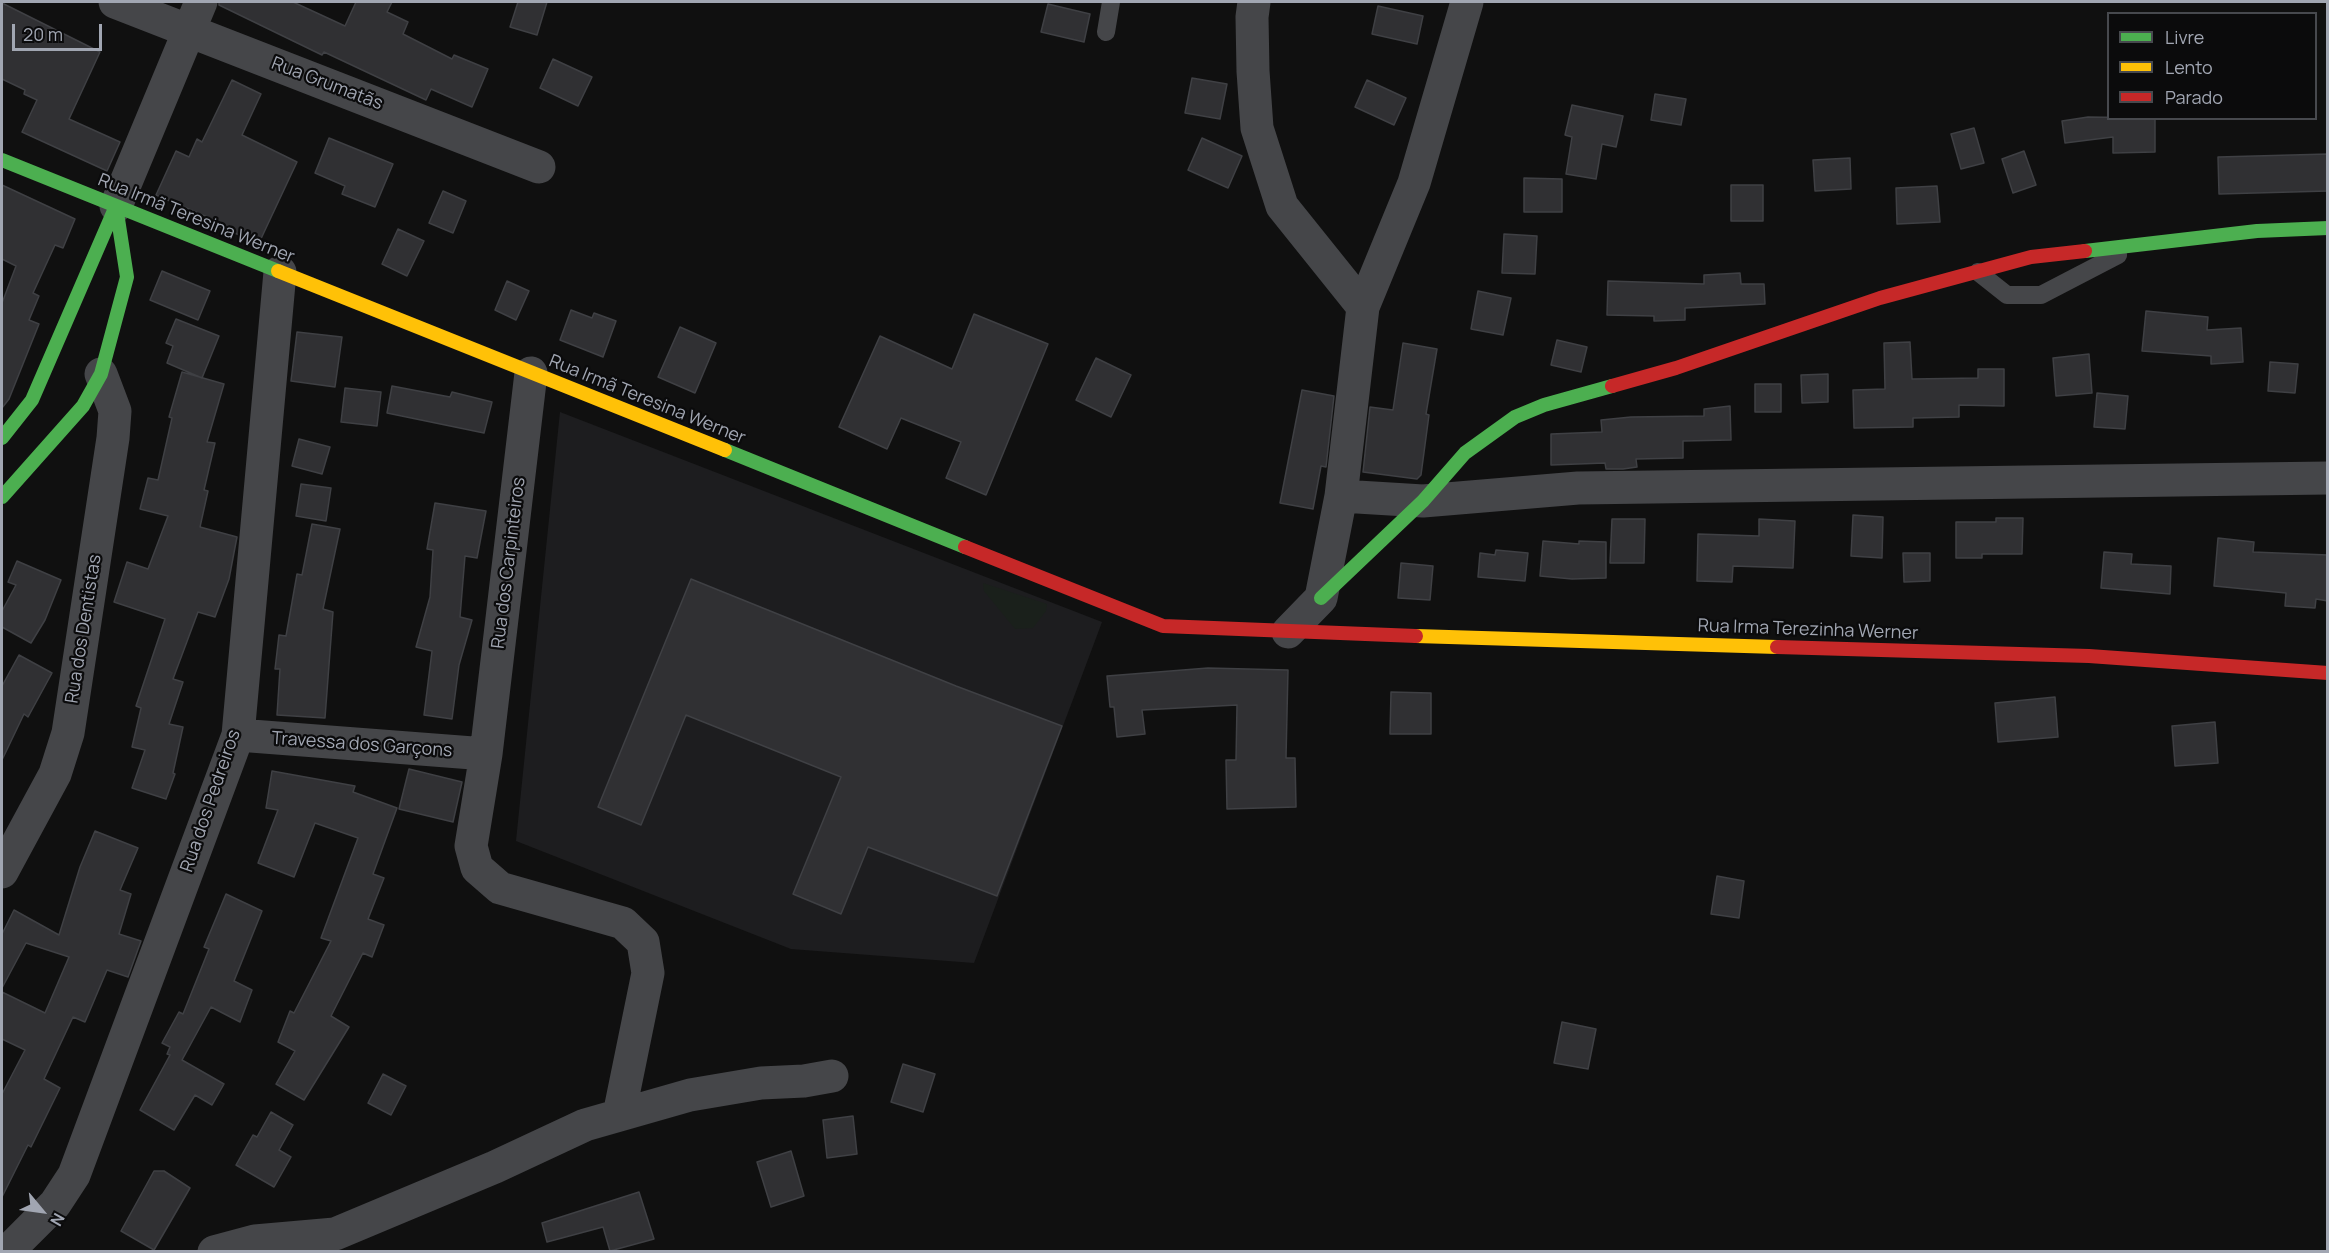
<!DOCTYPE html>
<html>
<head>
<meta charset="utf-8">
<style>
  body { margin:0 }
  #map { position:relative; width:2329px; height:1253px; overflow:hidden; background:#101010; font-family:Manrope,sans-serif }
  canvas { display:block }
  .frame { position:absolute; inset:0; border:3px solid #a1a6b2; pointer-events:none }
  .legend { position:absolute; left:2107px; top:12px; width:210px; height:108px; box-sizing:border-box; background:#0b0b0c; border:2px solid #47494e; margin:0; padding:8px 10px; list-style:none; font-size:18px; color:#a1a6b2 }
  .legend li { display:flex; align-items:center; gap:12px; height:30px }
  .legend b { width:30px; border:2px solid #47494e }
  .north { position:absolute; left:12px; top:1181px; width:60px; height:60px; -webkit-text-stroke:4px #0b0b0c; paint-order:stroke; rotate:119deg; font-size:16px; font-weight:700; line-height:24px; text-align:center; color:#a1a6b2 }
  .north::after { content:''; display:block; margin:auto; width:21px; height:27px; background:#a1a6b2; clip-path:polygon(50% 0,100% 100%,50% 72%,0 100%) }
  .scale { position:absolute; left:12px; top:24px; width:90px; height:27px; box-sizing:border-box; border:3px solid #a1a6b2; border-top:0; padding-left:8px; font-size:18px; line-height:21px; white-space:nowrap; color:#a1a6b2; -webkit-text-stroke:4px #0b0b0c; paint-order:stroke }
</style>
</head>
<body>
<div id="map">
<canvas width="2329" height="1253"></canvas>
<div class="frame"></div>
<ul class="legend">
<li><b style="height:8px;background:#4caf50"></b>Livre</li>
<li><b style="height:8px;background:#ffc107"></b>Lento</li>
<li><b style="height:8px;background:#c62828"></b>Parado</li>
</ul>
<div class="north">N</div>
<div class="scale">20 m</div>
</div>
<script>
const ctx = document.querySelector('canvas').getContext('2d');
ctx.lineJoin = 'round';
function fill(path, color) { ctx.fillStyle = color; ctx.fill(path, 'evenodd'); }
function trace(path, color, width, dash) { ctx.strokeStyle = color; ctx.lineWidth = width; ctx.lineCap = dash ? 'butt' : 'round'; ctx.setLineDash(dash || []); ctx.stroke(path); }
function write(font, color, halo, rows, align = 'center') {
  ctx.font = font + ' Manrope,sans-serif'; ctx.lineWidth = 4.5; ctx.setLineDash([]); ctx.textBaseline = 'middle'; ctx.strokeStyle = halo; ctx.fillStyle = color; for (const [text, x, y, turn = 0] of rows) {
    ctx.save(); ctx.translate(x, y); ctx.rotate((+turn || 0) * Math.PI / 180); ctx.textAlign = isNaN(turn) ? turn : align; if (halo) ctx.strokeText(text, 0, 0); ctx.fillText(text, 0, 0); ctx.restore();
  }
}
fill(new Path2D(`
  M560,412L1102,622L974,963L791,949L516,841Z`), '#1d1d1f');
fill(new Path2D(`
  M983,583L1047,604L1046,611L1033,628L1015,629L984,591Z`), '#1a201b');
const building = new Path2D(`
  M219,2H293L345,26L356,2H392L387,12L408,22L403,34L452,59L454,55L488,69L472,107L431,89L426,100L324,52L322,55L219,5Z
  M518,2H547L537,35L510,27Z
  M2,3L100,52L69,119L120,142L107,171L22,132L37,100L24,94L25,90L2,79Z
  M1048,4L1090,14L1084,42L1041,32Z
  M1378,6L1423,16L1417,44L1372,34Z
  M553,59L592,77L578,106L540,88Z
  M1192,78L1227,84L1220,119L1185,113Z
  M232,80L261,94L242,135L297,162L259,243L210,223L212,219L156,195L176,151L189,157L197,139L202,142Z
  M1367,80L1406,98L1394,125L1355,107Z
  M1655,94L1686,99L1681,125L1651,120Z
  M1572,105L1623,116L1616,147L1602,144L1596,179L1566,174L1572,137L1565,135Z
  M2088,117L2155,118V152L2113,153V137L2065,143L2062,121Z
  M1974,128L1984,163L1961,169L1951,134Z
  M329,138L393,164L375,207L342,194L345,186L315,173Z
  M1202,138L1242,156L1228,188L1188,170Z
  M2024,151L2036,185L2013,193L2002,159Z
  M2328,154V191L2219,194L2218,157Z
  M1850,158L1851,189L1815,191L1813,160Z
  M1524,178L1562,179V212H1524Z
  M2,185L75,219L63,248L55,245L33,293L39,296L29,320L39,324L9,399L2,408V303L16,266L2,259Z
  M1731,185H1763V221H1731Z
  M1937,186L1940,222L1897,224L1896,188Z
  M443,191L466,201L453,233L429,223Z
  M398,229L424,241L407,276L382,264Z
  M1504,234L1537,236L1535,274L1502,273Z
  M162,271L210,291L198,320L150,300Z
  M1740,273L1741,284H1764L1765,304L1685,308V320L1654,321V316L1607,315L1608,281L1704,284V275Z
  M507,281L529,291L516,320L495,310Z
  M1478,291L1511,298L1503,335L1471,329Z
  M571,310L592,318L594,313L616,321L603,357L560,340Z
  M2146,311L2208,317L2207,330L2241,328L2243,362L2211,364V356L2142,351Z
  M974,314L1048,344L986,495L946,478L961,442L901,418L887,449L839,427L880,336L952,369Z
  M176,319L219,336L202,378L167,363L173,346L166,343Z
  M680,327L716,343L695,393L658,377Z
  M297,332L342,337L335,387L291,381Z
  M1557,340L1587,347L1581,372L1551,365Z
  M1910,342L1912,379L1978,378V369H2004V406L1959,405V417L1913,418V427L1854,428L1853,390L1885,389L1884,343Z
  M1403,343L1437,349L1426,414L1429,415L1421,475L1417,479L1363,472L1370,407L1393,410Z
  M2089,354L2092,393L2056,396L2053,358Z
  M1096,358L1131,375L1111,417L1076,400Z
  M2270,362L2298,364L2295,393L2268,391Z
  M182,372L224,384L207,442L215,443L204,490L208,491L200,527L237,537L229,579L215,617L198,612L173,679L183,682L169,724L183,727L173,773L175,774L166,799L132,788L145,750L132,747L141,708L136,706L165,619L114,602L127,562L148,569L168,516L140,509L148,478L158,480L172,418L169,417Z
  M1828,374V402L1802,403L1801,375Z
  M1755,384H1781V412H1755Z
  M392,386L450,397L452,392L492,402L484,433L387,413Z
  M345,388L381,392L377,426L341,422Z
  M1302,390L1334,396L1326,467L1321,466L1313,509L1280,503Z
  M2097,393L2128,396L2125,429L2094,427Z
  M1730,406L1731,440L1683,441V458L1636,459L1637,467L1623,469H1606L1605,463L1551,465V434L1602,432L1601,420L1631,417L1704,416V409Z
  M299,439L330,447L322,474L292,466Z
  M301,484L331,488L326,521L296,516Z
  M435,503L486,511L477,558L465,556L460,617L472,620L459,665L452,719L424,715L432,651L416,647L430,597L433,550L427,549Z
  M1853,515L1883,517L1882,558L1851,556Z
  M1996,518H2023L2022,554H1982V558H1956V522H1996Z
  M1612,519H1645L1644,563H1610Z
  M1759,519L1795,521L1793,568L1733,566L1732,582L1697,581L1698,534L1759,536Z
  M312,524L340,529L323,609L333,612L325,718L277,715L280,669H275L279,635L286,636L297,574L302,575Z
  M2218,538L2254,542L2253,552L2328,555V601L2316,599L2315,608L2285,606L2286,593L2214,586Z
  M1543,541L1579,544V541L1606,542V578L1572,579L1540,576Z
  M1496,550L1528,553L1525,581L1478,577L1480,553L1495,555Z
  M2104,552L2132,554L2131,564L2171,566L2170,594L2101,588Z
  M1903,553H1930V581L1904,582Z
  M17,561L61,580L45,620L31,643L2,627V611L16,585L8,582Z
  M1401,563L1433,566L1430,600L1398,598Z
  M691,579L956,686L1062,726L997,896L868,847L841,914L793,894L841,777L686,715L641,825L598,807Z
  M19,655L52,673L28,717L24,714L2,760V686Z
  M1208,668L1288,670L1286,758H1295L1296,807L1227,809L1226,760H1236L1237,705L1142,710L1145,734L1117,737L1114,707H1110L1107,676Z
  M1391,692L1431,693V734H1390Z
  M2055,697L2058,737L1998,742L1995,703Z
  M2215,722L2218,763L2175,766L2172,726Z
  M409,769L462,782L453,822L399,809Z
  M272,771L355,786L353,792L397,808L373,874L384,878L368,919L384,925L372,957L363,953L331,1016L349,1027L304,1100L276,1084L295,1051L278,1042L290,1011L294,1013L331,941L321,938L358,838L315,823L294,877L258,863L278,810L266,808Z
  M95,831L138,848L120,890L131,894L119,934L141,941L128,977L107,970L85,1022L73,1017L44,1079L60,1088L31,1147L28,1145L2,1197V1094L25,1050L2,1039V992L45,1013L69,957L26,943L2,988V934L14,910L59,935L80,867Z
  M1717,876L1744,881L1739,918L1711,914Z
  M226,894L262,911L234,981L252,990L240,1022L211,1007L182,1060L224,1084L212,1105L195,1095L174,1130L140,1110L170,1055L167,1054L170,1047L162,1043L179,1012L183,1014L209,949L204,947Z
  M1562,1022L1596,1029L1588,1069L1554,1063Z
  M903,1064L935,1074L923,1112L891,1102Z
  M383,1074L406,1086L391,1115L368,1103Z
  M271,1112L293,1125L279,1150L291,1157L274,1187L236,1165L253,1135L257,1137Z
  M853,1116L857,1154L827,1158L823,1120Z
  M791,1151L804,1196L771,1207L757,1162Z
  M154,1171H164L190,1188L154,1250L121,1231Z
  M639,1192L654,1239L610,1251L603,1227L547,1242L542,1223Z`);
fill(building, '#303033');
trace(building, '#3f4044', 1.5);
trace(new Path2D(`
  M1106,32L1111,2
  M1978,272L2007,295H2041L2118,255`), '#454649', 18);
trace(new Path2D(`
  M115,2L539,167
  M1254,2L1252,17L1253,71L1257,128L1282,206L1363,307
  M116,206L201,2
  M531,373L486,754L471,846L477,868L500,888L623,923L643,942L648,973L619,1115
  M1341,496L1423,501L1578,488L2328,478
  M1288,632L1321,598L1341,496L1363,307L1414,183L1467,2
  M238,735L486,754
  M2,872L55,774L68,733L113,438L115,411L101,374
  M7,1252L55,1204L74,1175L238,735L280,272
  M214,1252L255,1241L335,1234L495,1167L585,1125L690,1095L761,1083L804,1081L832,1076`), '#454649', 33);
trace(new Path2D(`
  M2,160L278,271
  M2085,251L2257,231L2328,228
  M2,438L32,400L116,206
  M725,450L965,547
  M2,497L83,406L101,374L127,277L116,206
  M1321,598L1423,501L1465,453L1515,417L1544,405L1612,386`), '#4caf50', 14);
trace(new Path2D(`
  M278,271L725,450
  M1416,636L1777,647`), '#ffc107', 14);
trace(new Path2D(`
  M1612,386L1676,368L1880,298L2031,257L2085,251
  M965,547L1163,626L1416,636
  M1777,647L2089,656L2328,673`), '#c62828', 14);
write('18px', '#a1a6b2', '#0b0b0c', [
  ["Rua Grumatãs",327,84,21],
  ["Rua Irmã Teresina Werner",196,219,22],
  ["Rua Irmã Teresina Werner",647,400,22],
  ["Rua dos Carpinteiros",509,563,-83],
  ["Rua dos Dentistas",84,629,-81],
  ["Rua Irma Terezinha Werner",1808,630,2],
  ["Travessa dos Garçons",362,745,4],
  ["Rua dos Pedreiros",211,801,-71]
]);
</script>
</body>
</html>
